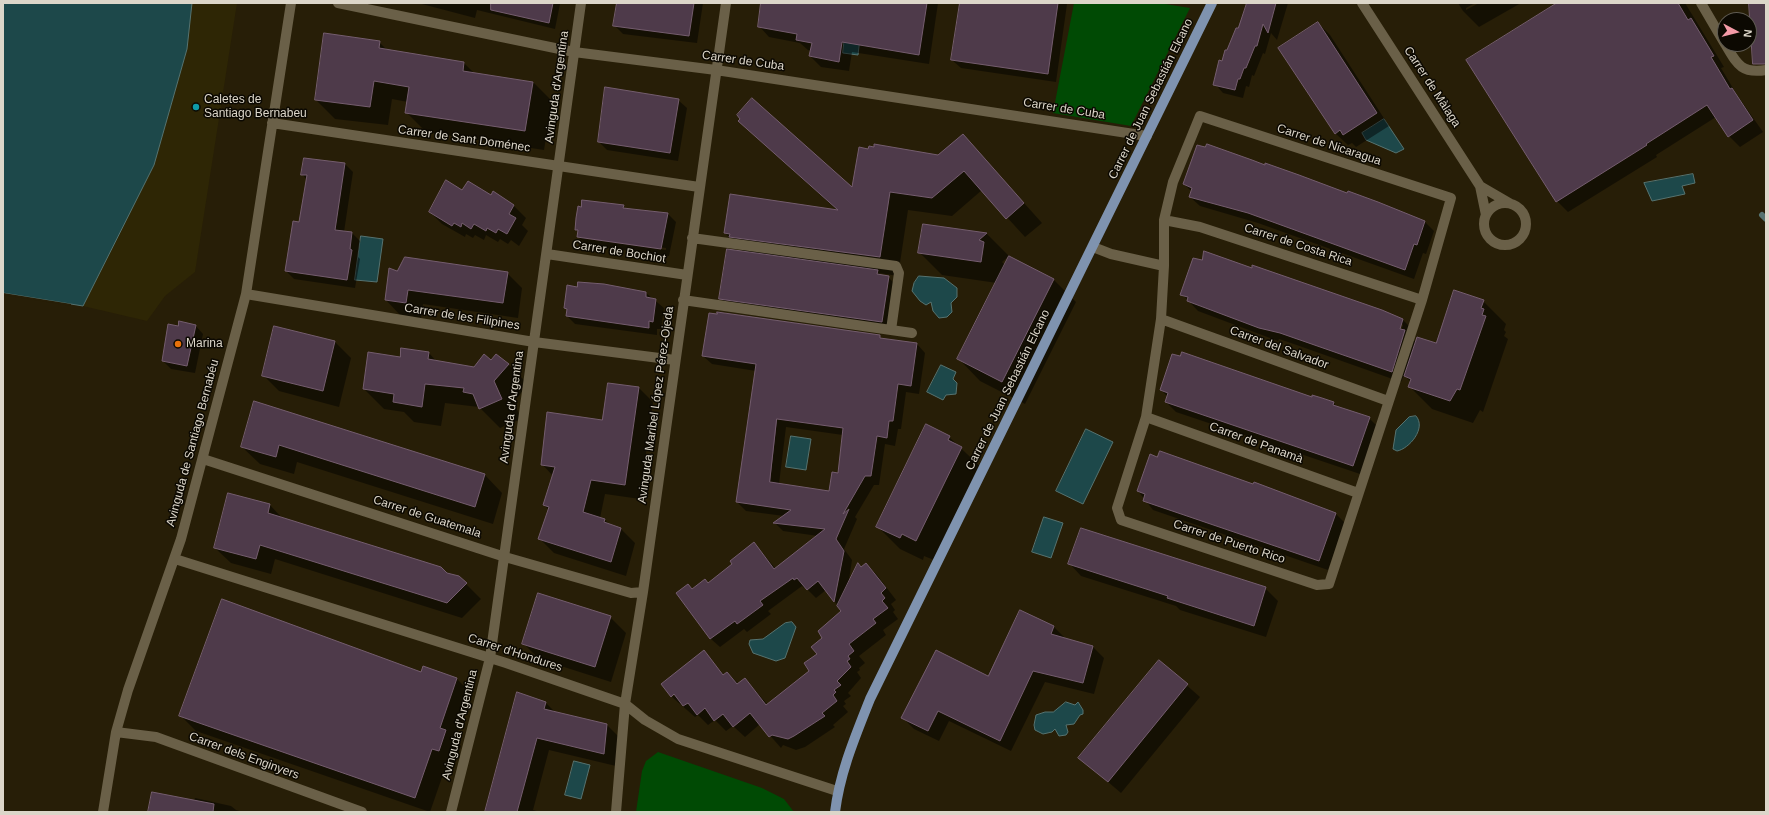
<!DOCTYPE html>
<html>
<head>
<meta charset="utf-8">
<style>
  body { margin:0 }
  #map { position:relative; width:1769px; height:815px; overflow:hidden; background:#271e07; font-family:Helvetica,sans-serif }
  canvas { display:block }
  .frame { position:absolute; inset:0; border:4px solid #dcd6c9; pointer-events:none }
  .north { position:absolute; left:1717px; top:12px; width:40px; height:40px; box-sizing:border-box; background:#0c0902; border:1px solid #5f5b52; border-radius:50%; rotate:97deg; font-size:11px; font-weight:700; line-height:16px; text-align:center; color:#dcd6c9 }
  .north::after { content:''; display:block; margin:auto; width:14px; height:18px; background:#f39aa7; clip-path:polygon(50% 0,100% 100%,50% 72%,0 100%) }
</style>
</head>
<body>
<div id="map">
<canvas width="1769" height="815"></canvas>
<div class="frame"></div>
<div class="north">N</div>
</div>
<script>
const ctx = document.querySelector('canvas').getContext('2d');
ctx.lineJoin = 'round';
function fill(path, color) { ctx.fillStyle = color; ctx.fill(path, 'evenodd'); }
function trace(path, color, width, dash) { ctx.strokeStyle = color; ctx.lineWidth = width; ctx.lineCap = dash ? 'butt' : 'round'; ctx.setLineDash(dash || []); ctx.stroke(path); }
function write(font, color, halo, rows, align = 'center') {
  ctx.font = font + ' Helvetica,sans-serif'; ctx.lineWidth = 3; ctx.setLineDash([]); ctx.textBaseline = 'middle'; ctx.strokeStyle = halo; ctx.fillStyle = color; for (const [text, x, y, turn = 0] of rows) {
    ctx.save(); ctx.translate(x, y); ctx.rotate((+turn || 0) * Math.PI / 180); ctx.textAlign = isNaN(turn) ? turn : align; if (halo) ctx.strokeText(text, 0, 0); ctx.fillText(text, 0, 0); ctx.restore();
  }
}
fill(new Path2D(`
  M1074,3H1159L1190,8L1131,126L1053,113Z
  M658,752L762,788L784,799L794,812H636L642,771L646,761Z`), '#004a04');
fill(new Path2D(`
  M192,3H237L195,272L165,296L147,321L83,306L154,165L187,49Z`), '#2e2605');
const water = new Path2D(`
  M3,3H192L187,49L154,165L83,306L3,293Z
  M848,12L863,13L858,55L843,53Z
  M1384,119L1404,149L1396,153L1366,140L1362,133Z
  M1693,174L1695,183L1682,186L1685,194L1652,201L1644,183Z
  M361,236L383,239L377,282L355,280Z
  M919,276L944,278L957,288V297L951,303L952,312L947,317L939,318L933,311L931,302L926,305L920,301L912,291L914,283Z
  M941,365L956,372L953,379L957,383L956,394L946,395L943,400L927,392Z
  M1416,416C1427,428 1409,449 1397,451L1393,449L1396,430L1409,417Z
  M1086,429L1113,442L1083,504L1056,491Z
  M791,436L811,439L806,470L786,467Z
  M1044,517L1063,523L1051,558L1032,552Z
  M792,622L796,627L785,658L776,661L753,653L749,644L750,640L763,639L785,623Z
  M1066,702L1075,705L1078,702L1083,710V714L1080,715L1074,724L1066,725L1068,732L1066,735L1059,736L1055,729L1052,732L1043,734L1035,730L1034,725L1036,715L1045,712H1053Z
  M574,761L590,765L581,799L565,795Z`);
fill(water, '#1d484a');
trace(water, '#567370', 1);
fill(new Path2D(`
  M3,293L71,304V306L3,295Z`), '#271e07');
fill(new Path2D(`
  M418,3H560V4L555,29L477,10L475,18Z
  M618,3H703L697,43L623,34L615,26Z
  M762,3H938L929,64L852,52L849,71L821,67L810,56L811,51L808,50L800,43L769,37L759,26Z
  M960,3H1065L1067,4L1056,82L961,68L952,60Z
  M1251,3H1288L1277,40L1271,33L1265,54L1263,53L1254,76L1252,75L1249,87L1246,86L1243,98L1223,93L1215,84L1222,62Z
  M1458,3H1475L1466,8V10L1479,3H1521L1479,27L1463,11Z
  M1559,3H1685L1724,67L1721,68L1737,95L1763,132L1740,147L1729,136L1716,117L1656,155L1657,157L1568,212L1557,201Z
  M1318,23L1330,35L1389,126L1356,147L1352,143L1348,145L1335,133Z
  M379,42L387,50L463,62L474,73L533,82L552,101L544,150L426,132L407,113L408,102L392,99L388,125L335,119L316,100Z
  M678,100L687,108L678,161L607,150L599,142Z
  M739,121L853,189L938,156L963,135L1042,223L1025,237L982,190L952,216L908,210L898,276L879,273L883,276L888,277L896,285L890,330L729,307L720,298L745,253L725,233L838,211Z
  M345,164L353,172L344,232L352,233L360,241L358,257L360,259L355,288L294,279L286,271L300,223L307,180L302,174Z
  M1265,166L1425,222L1434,231L1426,254L1423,253L1414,279L1258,223L1200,206L1190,197L1192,192L1184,184Z
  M462,191L491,196L493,193L514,206L526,218L522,225L528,231L519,246L511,240L508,244L500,239L498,242L486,235L484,240L475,235L473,238L466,234L465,237L442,224L430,212Z
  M623,206L626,209L668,214L676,222L669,256L586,245L578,237L579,232L576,229ZM584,237L666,248V250L587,239Z
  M924,225L987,234L1009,256L1002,262L1005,265L1054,280L1076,302L1025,404L980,381L958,358L997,283L942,275L920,253Z
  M398,272L507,273L522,288L518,318L423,304L421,318L400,315L386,300Z
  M646,293L664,308L661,329H657V335L575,324L567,316L568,310L565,308Z
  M1182,294L1403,320L1413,330L1410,337L1416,342L1436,345L1483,301L1506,324L1504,330L1506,332L1504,336L1508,339L1483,412L1480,410L1473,423L1432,409L1409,386L1411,382L1404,375L1401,382L1291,343L1279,339L1278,341L1198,311ZM1401,323L1403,325L1400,334L1398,333Z
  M195,325L203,334L195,373L171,369L163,361L179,327Z
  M275,327L335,342L351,358L339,407L279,391L263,375Z
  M879,336L883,339L917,344L925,353L919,394L906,392L901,429H898L895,446L885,444L879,485H874L855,517L857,519L844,549L852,560L848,586L866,564L877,575L896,600L891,604L895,610L893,612L898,619L883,630L886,635L859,656L865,663L859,668L860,670L857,672L861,678L848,693L851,696L844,701L846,704L843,706L848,712L833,725L835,727L805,747L796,750L783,745L781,748L760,724L745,737L733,726L726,731L715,720L708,725L698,715L695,717L672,697L677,693L703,652L724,675L727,673L739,684L745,679L768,705L811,671L824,638L842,611L826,590L816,598L805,587L804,588L802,586L768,611L771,614L747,632L744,629L720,647L711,639L677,593L688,585L693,589L708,584L733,564L754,543L776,569L818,536L783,531L775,523L784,516L746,511L737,502L756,371L712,364L703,356ZM786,427L843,435L839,474L830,492L779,484Z
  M402,349L429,353L437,362L474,368L491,361L508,364L528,384L514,402L521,419L500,428L479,407L445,403L441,426L414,422L404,412L384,409L364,389L401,358Z
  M639,388L653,402L640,499L605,494L600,518L604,519L610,525L621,529L635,543L626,576L554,553L540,539L549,510L544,505L553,476L542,464L603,421Z
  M1161,390L1321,399L1334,403L1337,407L1369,418L1379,428L1363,475L1176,412L1166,402L1168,397Z
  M254,402L485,475L502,493L493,524L297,462L294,474L260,464L242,447Z
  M949,437L984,470L939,562L924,556L923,560L900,549L878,527Z
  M1158,458L1254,485V483L1336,514L1345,523L1328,570L1153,510L1138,491Z
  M270,505L282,518L458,576L481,599L462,618L275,559L271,574L231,563L215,548Z
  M1069,563L1265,588L1278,601L1266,637L1180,610L1176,606L1081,576Z
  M1020,611L1054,627L1065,638L1092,646L1104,658L1094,694L1045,682L1011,751L949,721L939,741L914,729L903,718L988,677Z
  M610,617L626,633L611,682L539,659L523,643Z
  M1159,661L1200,697L1121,793L1080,758Z
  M424,667L457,679L472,694L455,740L461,746L454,765L447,763L430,812L196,731L181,716L421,673Z
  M546,703L555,712L607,725L619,737L616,766L549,750L533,810L540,812H487Z
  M153,793L194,801L195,798L231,806L236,810L244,812H148Z`), '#0007');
trace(new Path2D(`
  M1762,215L1766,219`), '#567370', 6);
const building = new Path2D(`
  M491,3H553L549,23L491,10Z
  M617,3H694L689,36L613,26Z
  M761,3H927L919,55L842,42L839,62L809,56L812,43L796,40L797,34L758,27Z
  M960,3H1058L1048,74L951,60Z
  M1247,3H1276L1268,33L1263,24L1257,46H1255L1246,68H1244L1240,79H1238L1235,90L1213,85L1219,60L1222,61L1225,50H1227L1236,28H1238Z
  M1557,3H1678L1688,20L1691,18L1714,56L1711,57L1730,89L1732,88L1753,120L1728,137L1707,105L1646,144L1647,145L1556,202L1466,60Z
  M1749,3H1766V64H1753Z
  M1318,22L1377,113L1343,135L1340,130L1335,134L1278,48Z
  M324,33L380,41L379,48L464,62L463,71L533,82L525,131L405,113L409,87L374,81L370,107L315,100Z
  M605,87L679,99L670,153L598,142Z
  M752,98L852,187L859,147L868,149L869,146L874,147V144L938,155L963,134L1024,203L1006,219L964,171L932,198L890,192L880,257L729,237L730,234L724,233L730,194L838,210L738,121L740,119L737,115Z
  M1207,144L1252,160L1265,165V163L1299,175L1347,193L1348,191L1378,202L1425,221L1417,245L1414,244L1405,270L1248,213L1189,197L1192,188L1183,184L1197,145L1205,147Z
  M304,158L345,163L335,230L352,232L350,249L352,250L347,280L285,271L293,221L299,222L307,175H301Z
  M446,180L462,190L468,181L491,195L493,191L514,205L509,214L516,218L507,234L498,229L496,233L487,228L486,231L474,224L471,229L462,223L461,227L454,223L452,226L429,212Z
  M582,200L624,205L623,208L668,213L661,249L577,237L578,230H575L576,218L578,206L581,207Z
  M923,224L987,233L979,240L984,242L981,262L918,253Z
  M727,249L878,270L877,274L889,276L882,322L719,299Z
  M1204,251L1252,268V265L1382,310L1403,319L1400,329L1405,330L1392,372L1280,333L1259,328L1187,301L1188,297L1180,295L1193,258L1202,260Z
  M1009,256L1054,279L1002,382L957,359Z
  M405,257L508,272L503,303L408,290L406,303L385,300L389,268L397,271Z
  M578,282L604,284L646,292V297L656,299L653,322L649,321V328L566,316L567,309L564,308L567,285L577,287Z
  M1454,290L1484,300L1481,308L1484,309L1482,315L1486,316L1460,390L1457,389L1450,401L1408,387L1411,379L1404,376L1417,337L1436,343Z
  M717,312L880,335V338L917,343L911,386L898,384L893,421H889L887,438L877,436L871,476H865L843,514L849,509L836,539L844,551L834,602L818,581L807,590L797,578L794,580L793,578L760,601L763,605L737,624L735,621L710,639L676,593L688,584L692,589L705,579L708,583L732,564L730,561L754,542L774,569L825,529L773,523L791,510L736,502L756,364L702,356L709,313L717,314ZM777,419L843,428L838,473L832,472L829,491L770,482Z
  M179,321L196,325L187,366L162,361L168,324L178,326Z
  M274,326L335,341L323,391L262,376Z
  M401,348L429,352L428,359L474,367L484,354L491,360L496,354L509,364L494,381L502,399L479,409L473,394L463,392L464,388L425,384L422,407L393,402L394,394L363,389L368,352L400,357Z
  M1182,352L1312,397V395L1322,398L1334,402L1333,405L1370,417L1353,466L1165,402L1168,393L1160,390L1172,354L1180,356Z
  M608,383L639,387L625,485L591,480L583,512L605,519L604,522L621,528L611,562L538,539L549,507L543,505L555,467L541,465L547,412L602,420Z
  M254,401L485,474L475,507L279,445L276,457L241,447Z
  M926,424L950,436L948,440L962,447L916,541L902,534L900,538L876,527Z
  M1160,451L1253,484L1254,482L1336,513L1319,561L1143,501L1145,494L1137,491L1150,454L1157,457Z
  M228,493L270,504L268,513L441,567L447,573L459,576L467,583L447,603L260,545L256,559L214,548Z
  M1081,528L1266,587L1254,626L1167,598L1168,596L1068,564Z
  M858,563L861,567L866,563L886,588L881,593L885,598L882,601L888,608L873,619L876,623L849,644L854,651L848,656L850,659L847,661L851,667L837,681L841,685L834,690L836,692L833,695L837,701L822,713L825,716L794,736L788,739L772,735L769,737L750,713L733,727L723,714L714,721L705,708L697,715L688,703L683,706L674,694L671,697L661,684L704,650L723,675L727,672L737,684L745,678L766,705L809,671L804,663L817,654L811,647L822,638L818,631L841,611L837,606Z
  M538,593L611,616L595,667L522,644Z
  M222,599L421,672L423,666L457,678L440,728L446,730L439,751L432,749L415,798L179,716Z
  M1020,610L1054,626L1051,634L1093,646L1083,683L1033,671L1000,741L938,711L928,731L901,718L936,650L988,676Z
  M1159,660L1188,684L1108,782L1078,758Z
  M517,692L546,702L544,709L607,724L604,754L537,738L517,812H485Z
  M152,792L214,804L213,812H148Z`);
fill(building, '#4e3a4a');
trace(building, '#745d6e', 1);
trace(new Path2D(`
  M338,3L574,52L716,70L1147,136
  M1362,3L1480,186L1486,215
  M1701,3L1725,44
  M1725,44C1737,64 1741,74 1766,70
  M272,123L699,187
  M1480,186L1511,204
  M1484 224a21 21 0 1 1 42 0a21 21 0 1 1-42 0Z
  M1164,220L1200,227L1422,300
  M1093,247L1111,254L1164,266L1161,319L1146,417L1117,508L1121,520L1317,585L1329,584L1422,300L1451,198L1200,116L1173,182L1164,220V266
  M547,254L687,275
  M246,294L534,342L675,360
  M683,300L891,330L899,273L896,266L692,238
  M1161,319L1388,401
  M891,330L912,333
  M1146,417L1358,493
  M203,459L505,557L631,593L643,592
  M175,559L506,663L625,704L645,720L678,739L837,791
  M116,732L156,737L362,812
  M103,812L116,732L128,690L181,539L246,294L291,3
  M451,812L490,658L581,3
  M616,812L625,704L643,592L726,3`), '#6a6048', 10);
trace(new Path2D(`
  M835,812C840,772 855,737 870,699L1212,3`), '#7f93af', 10);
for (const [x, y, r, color] of [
  [196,107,4,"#0f9aa8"],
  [178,344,4,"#e8710a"]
]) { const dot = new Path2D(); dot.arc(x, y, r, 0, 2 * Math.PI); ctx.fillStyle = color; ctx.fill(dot); trace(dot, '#0c0902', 1.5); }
write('12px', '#dcd6c9', '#0c0902', [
  ["Carrer de Cuba",743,61,8],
  ["Avinguda d'Argentina",557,87,-82],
  ["Carrer de Màlaga",1432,87,57],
  ["Carrer de Juan Sebastián Elcano",1151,99,-64],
  ["Carrer de Cuba",1064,109,9],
  ["Carrer de Sant Doménec",464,139,8],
  ["Carrer de Nicaragua",1329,145,18],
  ["Carrer de Costa Rica",1298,245,18],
  ["Carrer de Bochiot",619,252,9],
  ["Carrer de les Filipines",462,317,9],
  ["Carrer del Salvador",1279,348,20],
  ["Carrer de Juan Sebastián Elcano",1008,390,-64],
  ["Avinguda Maribel López Pérez-Ojeda",656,405,-82],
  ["Avinguda d'Argentina",512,407,-82],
  ["Avinguda de Santiago Bernabéu",193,443,-75],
  ["Carrer de Panamà",1256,443,20],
  ["Carrer de Guatemala",427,517,18],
  ["Carrer de Puerto Rico",1229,542,18],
  ["Carrer d'Hondures",515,653,18],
  ["Avinguda d'Argentina",460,725,-76],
  ["Carrer dels Enginyers",244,756,20]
]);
write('12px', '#dcd6c9', '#0c0902', [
  ["Caletes de",204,100],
  ["Santiago Bernabeu",204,114],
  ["Marina",186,344]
], 'left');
</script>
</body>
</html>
